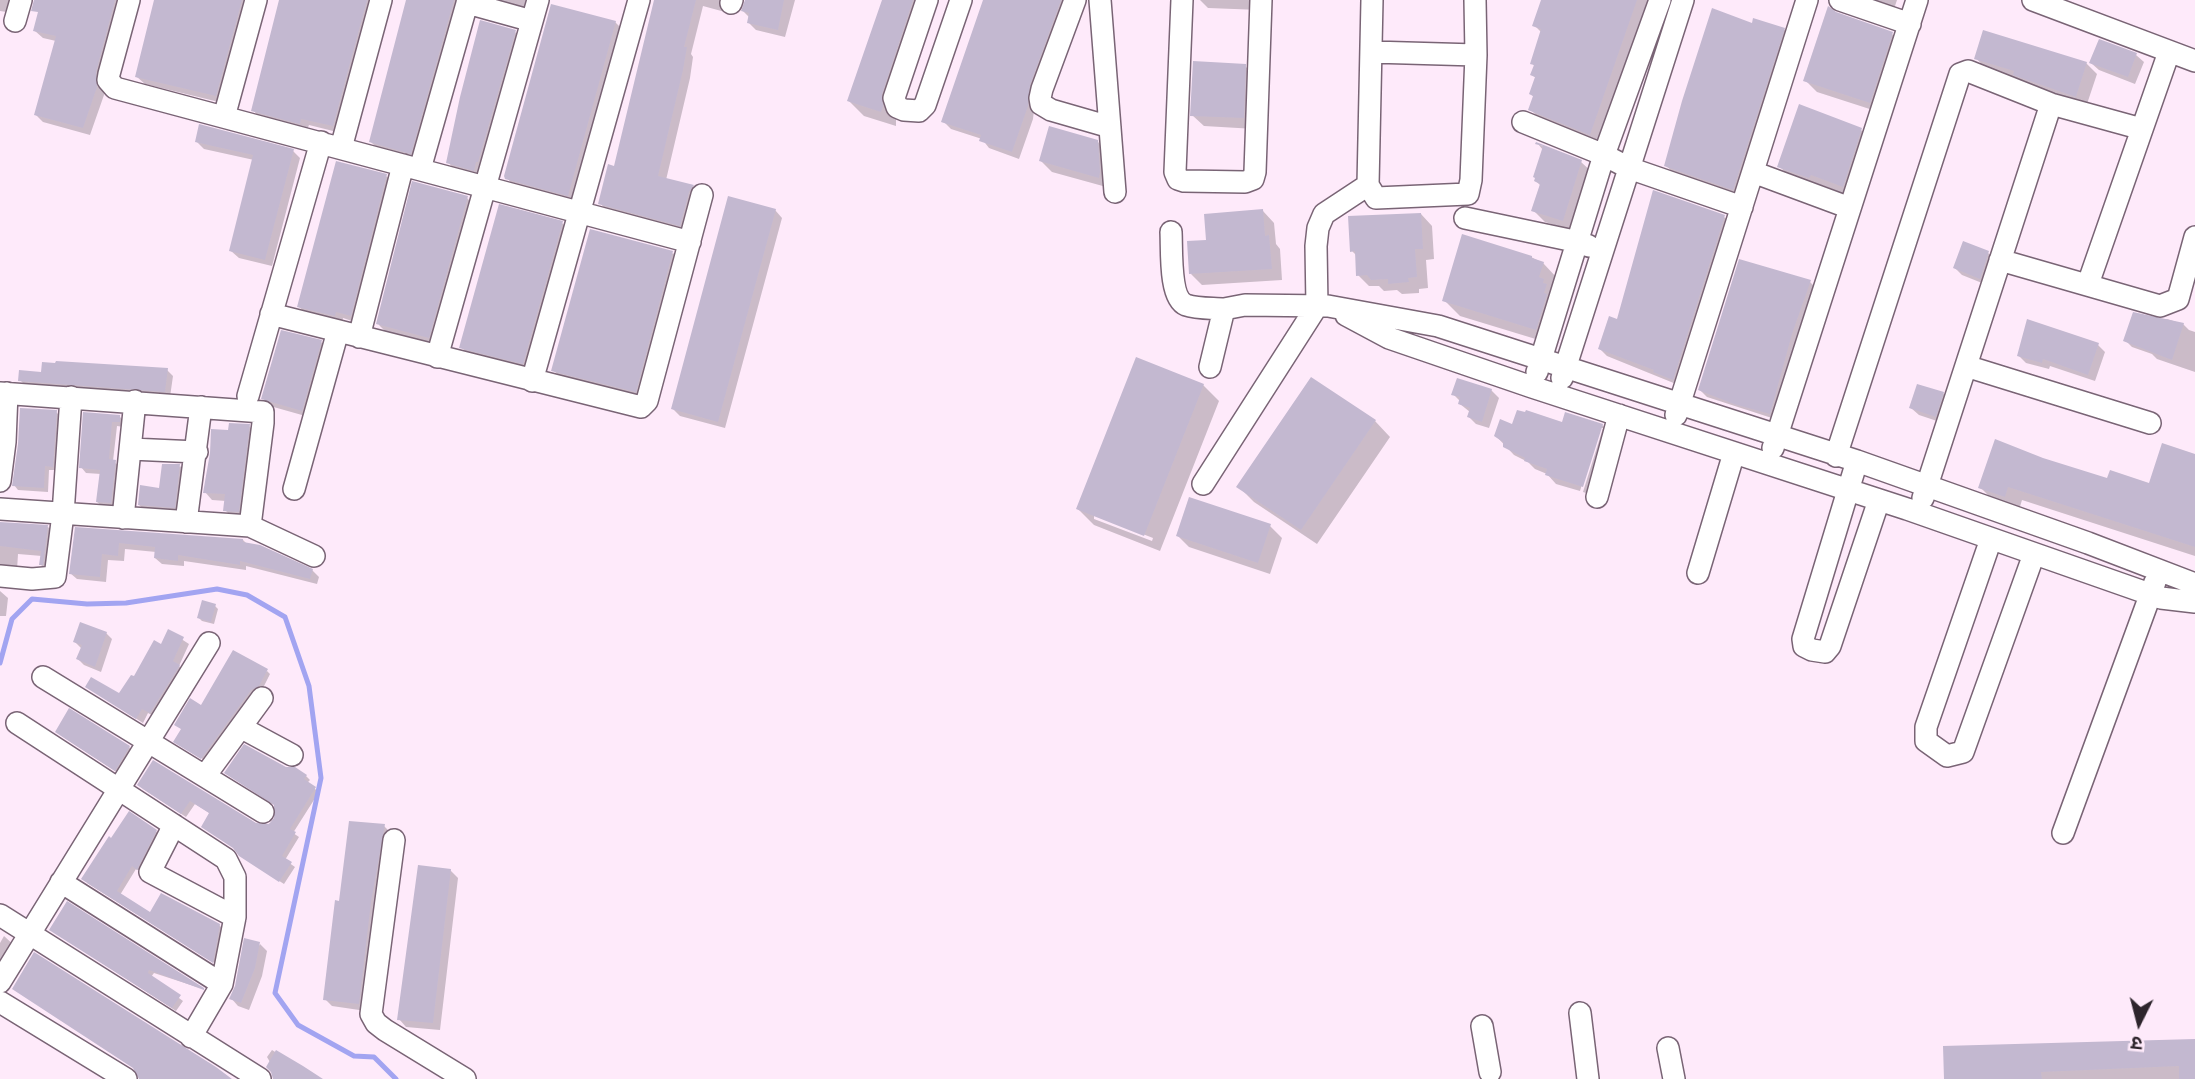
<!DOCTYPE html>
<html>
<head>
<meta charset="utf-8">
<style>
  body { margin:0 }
  #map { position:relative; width:2195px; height:1079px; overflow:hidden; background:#feeafa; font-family:Lora,"Noto Sans Devanagari",serif }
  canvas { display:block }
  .north { position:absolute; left:2104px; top:988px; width:70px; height:70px; -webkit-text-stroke:5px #feeafa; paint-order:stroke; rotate:186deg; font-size:19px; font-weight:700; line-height:28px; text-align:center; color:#2e252c }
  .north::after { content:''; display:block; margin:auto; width:24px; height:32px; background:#2e252c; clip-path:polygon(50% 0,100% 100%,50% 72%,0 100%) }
</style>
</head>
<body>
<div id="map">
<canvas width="2195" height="1079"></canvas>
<div class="north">उ</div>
</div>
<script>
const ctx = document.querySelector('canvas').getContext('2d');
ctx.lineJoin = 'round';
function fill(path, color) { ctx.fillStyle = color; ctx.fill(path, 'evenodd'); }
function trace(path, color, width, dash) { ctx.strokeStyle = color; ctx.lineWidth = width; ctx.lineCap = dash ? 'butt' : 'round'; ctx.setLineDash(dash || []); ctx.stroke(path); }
fill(new Path2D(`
  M0,0H18L13,13L0,11Z
  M43,0H127L103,80L104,95L90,135L43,122L36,115L56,41L43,38L35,31Z
  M156,0H252L223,103L145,84L137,77Z
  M280,0H377L341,133L309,125L307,130L260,118L253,110Z
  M408,0H465L418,160L378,149L371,142Z
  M493,0H533L530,11Z
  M656,0H729L725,12L703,6L691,54L693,57L690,78L666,180L693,187L700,194L687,232L607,211L600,203L616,168Z
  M746,0H795L785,37L756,30L749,23L750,18L743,11Z
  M884,0H939L929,11L896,110V126L864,116L849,101Z
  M986,0H1071L1036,93L1033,119L1019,159L989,148L982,139L951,129L943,121Z
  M1200,0H1266L1260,10L1208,8Z
  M1543,0H1654L1605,149L1546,125L1530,109L1534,97L1531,94L1536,78L1532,75L1535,67L1532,63L1542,33L1534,25Z
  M1867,0H1897L1894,9Z
  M1835,14L1892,34L1904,45L1882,113L1817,92L1805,80Z
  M615,22L623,30L575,202L514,186L507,178Z
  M1753,25L1784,29L1791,37L1741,196L1674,173L1666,166Z
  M515,32L522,39L481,177L455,170L448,162Z
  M2136,55L2144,62L2135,84L2099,70L2091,63Z
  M1976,58L2086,63L2097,74L2086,107L2025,85L2020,80L1986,69Z
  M1245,66L1256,77L1255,129L1204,126L1192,115Z
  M1861,130L1873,141L1855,198L1822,185L1821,188L1791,178L1779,166Z
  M1097,141L1109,153L1110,188L1052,172L1041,161Z
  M197,142L293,151L300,158L272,266L239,258L231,251L254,160L204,149Z
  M1538,144L1581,162L1593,173L1574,231L1545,222L1533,210L1541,186L1536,181L1543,150Z
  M386,176L394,183L358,323L343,318L342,323L307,314L299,307Z
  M414,183L467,198L474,205L436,344L386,332L379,325Z
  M775,210L782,218L725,428L680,416L673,409Z
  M1263,211L1274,223L1276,244L1280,249L1282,280L1202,285L1191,274L1208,241Z
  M1421,214L1432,226L1434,259L1426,260L1428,288L1419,289V293L1402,294L1397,290L1384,291L1379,286H1369L1358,275L1357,256L1352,251Z
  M1724,217L1732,224L1681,386L1607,356L1600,349L1618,321Z
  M562,223L569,230L530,370L469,355L461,347Z
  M673,253L680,260L643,399L561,378L553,370Z
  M1988,253L1996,260L1987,285L1962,275L1955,268Z
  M1531,257L1543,263L1558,279L1552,344L1460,316L1444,300Z
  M1810,282L1817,289L1778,420L1707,397L1700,390Z
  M2167,319L2183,324L2189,330L2195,332V372L2157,359L2152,354L2132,347L2125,340L2156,320Z
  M321,342L328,349L309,417L270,406L263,398Z
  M2098,345L2105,352L2095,381L2050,366L2049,369L2026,363L2018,355Z
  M167,370L173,376L170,397L26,386L20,380L43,374Z
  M1203,385L1219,401L1160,551L1094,525L1078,509ZM1094,515L1153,538L1152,541L1094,519Z
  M1491,390L1499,398L1489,428L1476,424L1469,417L1470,412L1460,404V401L1453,394Z
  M1943,393L1950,401L1943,423L1919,415L1911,408Z
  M56,412L60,416L57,470H49L48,492L18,490L14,485Z
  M85,414L120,417L125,422L124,427L117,426L113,461L120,467L116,508L103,507L97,502L101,474L86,473L81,467Z
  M1375,421L1390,437L1317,544L1254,502L1238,486Z
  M1602,425L1611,434L1592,495L1583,492L1603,428H1599L1580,491L1556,484L1547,474L1535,469L1528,462L1514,455L1496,436L1513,426Z
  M249,426L256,433L246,519L233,518L225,510L226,501L212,500L205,492L230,432Z
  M2195,456V556L2022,500L2019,510L1994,501L1980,487L2043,459L2108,480L2150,485Z
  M180,466L186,473L181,514L146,511L139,505L161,490Z
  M0,524L48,527L54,534L48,571L41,565L42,556L18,554L17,570L0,572Z
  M1270,526L1282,538L1270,574L1189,547L1178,536Z
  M76,529L243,540L247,544L312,570L319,577L317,584L246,566V570L184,561V566L162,564L155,558L156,552L125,549L124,561L108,560L106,582L77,579L70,573Z
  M0,591L8,598L6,616H0Z
  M215,606L218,609L214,624L202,621L199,618Z
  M169,631L189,644L179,666L185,672L157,718L148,713L143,723L87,687L119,695L162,646Z
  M106,633L112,639L101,672L84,665L78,659L82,649L75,642Z
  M267,671L270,674L263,688L206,761L179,745L183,730L176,725L201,708Z
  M60,735L129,747L132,750L118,773Z
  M153,762L262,827L275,821L285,768L306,776L310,780L307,783L319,792L293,833L299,837L285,860L295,867L284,884L245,859L211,814L195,804L186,817L143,789L139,785Z
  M384,826L391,833L366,1011L332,1006L325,999Z
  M156,831L159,835L141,872L136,869L120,895L150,914L219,925L223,929L216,964L87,883Z
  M450,870L458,878L440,1030L406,1027L399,1019Z
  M51,930L203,989L154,973L151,977L183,1001L176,1011Z
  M4,936L17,948L0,971V943Z
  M260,944L267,951L262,976L249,1010L238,1006L231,998Z
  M2195,1040V1079H1945Z
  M272,1050L318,1079H280L267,1057Z`), '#0003');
trace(new Path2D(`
  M0,663L12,619L32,599L87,604L126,603L217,589L247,595L285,617L309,686L321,778L275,993L298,1025L354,1056L374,1057L396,1079`), '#a2a4f1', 5);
fill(new Path2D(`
  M34,0H115L96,72L97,87L83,128L34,115L56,36L33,31L38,12L31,11Z
  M154,0H242L216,96L135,77Z
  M279,0H367L333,126L301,119L300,124L251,111Z
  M406,0H454L411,154L369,142Z
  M654,0H696L684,47H687L683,70L658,176L694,185L689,192L680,226L598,204L608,164L614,166Z
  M745,0H784L778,30L747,23L749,13L741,11Z
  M882,0H913L882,94L883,106L881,112L847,101Z
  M983,0H1061L1030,85L1028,106L1012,152L979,141L981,135L941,122Z
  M1541,0H1637L1590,135L1528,110L1533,96L1529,94L1535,77L1530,75L1534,65L1530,64L1541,29L1532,26Z
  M551,4L616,21L568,196L505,179L504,176Z
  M1828,6L1836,12L1893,32L1870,103L1803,81Z
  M1712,8L1752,23L1753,18L1785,28L1733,190L1664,166L1682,101Z
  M480,20L516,30L478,162H476L474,171L446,163L460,97Z
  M1983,30L2087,62L2076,97L2013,75L2014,71L1974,59Z
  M2099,39L2137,53L2128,77L2089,63Z
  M1193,61L1246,64L1244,118L1190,116Z
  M1799,104L1862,128L1843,187L1811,175L1809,178L1777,167Z
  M199,124L294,149L265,260L229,251L253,155L195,142Z
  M1049,126L1098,140L1100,172L1099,178L1039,161Z
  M1536,142L1582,160L1563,221L1531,211L1540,184L1534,181L1535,178L1533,177L1543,146L1535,144Z
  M336,161L387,174L351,316L336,312L335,316L297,307Z
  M412,181L468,196L429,338L376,324Z
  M1653,190L1725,215L1673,380L1653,372L1654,370L1598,349L1609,316L1617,319Z
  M728,196L776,209L718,422L671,409Z
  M499,204L563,221L523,364L459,348Z
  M1263,209L1265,236L1269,235L1272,269L1189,274L1187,241L1206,240L1204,214Z
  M1421,213L1423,249H1415L1417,277L1408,278L1409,282L1388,284V279L1371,280L1367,275L1356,276L1355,251L1350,252L1348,216Z
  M590,229L673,251L636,392L551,371Z
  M1462,234L1532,256V258L1544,262L1539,277L1544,279L1543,283L1547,284L1544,293L1547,294L1536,330L1442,301Z
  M1963,241L1989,251L1980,279L1953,268Z
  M1739,259L1811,280L1792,334L1770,414L1734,404L1698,390Z
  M2133,312L2184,323L2172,360L2123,341Z
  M2027,319L2099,343L2088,375L2043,359L2042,363L2017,356Z
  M281,330L322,340L302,411L261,399Z
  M1136,357L1204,384L1144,536L1076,509Z
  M56,361L168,368L165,392L18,381L19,370L41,372L42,362L55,363Z
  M1311,377L1376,420L1301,530L1236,487Z
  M1457,378L1492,389L1482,422L1467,417L1470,408L1458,404L1460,397L1451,395Z
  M1917,384L1944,392L1936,417L1909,408Z
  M20,408L57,410L53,467L45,466L44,488L12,486L18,444Z
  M1517,410L1525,412L1526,410L1562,422L1565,412L1603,424L1583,487L1545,475L1547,469L1524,461L1525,458L1503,447V442L1494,436L1500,419L1512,424Z
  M83,412L120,415V422H112L109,459L116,460L111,503L96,502L100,470L79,468Z
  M229,423L250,424L239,512L223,511L225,494L203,493L210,453L211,429L228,430Z
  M1995,439L2043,458L2107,478L2110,470L2149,483L2162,443L2195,454V547L2008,487L2005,497L1978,488Z
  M162,464H180L175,508L138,505L140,485L159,488Z
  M1189,497L1271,524L1258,563L1176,536Z
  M0,522L48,525L43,565H39L41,551L0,546Z
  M75,527L243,539V542L260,545L313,569L310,579L240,561V565L178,555V561L154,558L155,547L119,543L118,556L102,554L100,577L69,574Z
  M202,600L216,604L211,622L197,618Z
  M80,622L107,632L95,667L76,659L82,645L73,642Z
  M168,629L184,637L173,661L180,665L150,713L142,709L136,719L85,687L91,677L119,693L131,675L134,676L154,640L161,644Z
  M233,650L268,669L259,686L251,690L201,759L173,742L181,729L174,725L190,698L201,705Z
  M69,708L130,746L115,771L55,732Z
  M244,744L286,767H295L307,775L304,779L316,787L290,829L296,832L282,856L292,862L279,882L239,856L233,848L201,827L209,813L190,801L181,814L137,785L153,760L256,823L269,824L274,818V805L224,773Z
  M129,811L157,830L137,870L132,866L117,891L150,912L161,893L220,924L213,963L81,879L109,836L111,838Z
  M349,821L385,824L371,902L359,1004L323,1000L335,900L339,901Z
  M418,865L451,869L433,1023L397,1020Z
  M67,901L204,988V990L149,970L148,973L181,995L172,1008L49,930Z
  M244,938L260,942L255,968L241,1003L229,999L235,986Z
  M34,952L216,1067L232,1079H139L133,1068L12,989Z
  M2195,1039V1079H2179V1066L2041,1072L2042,1079H1944L1943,1046Z
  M276,1050L303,1066L323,1079H273L271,1072L266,1067Z`), '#c3b8d0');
const street = new Path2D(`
  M129,0L109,74L108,80L115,88L690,242
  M927,0L894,98L897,107L904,110L919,111L925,105L961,0
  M1075,0L1042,89L1040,98L1041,104L1051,110L1110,127
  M1100,0L1115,192
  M1182,0L1175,172L1178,179L1184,181L1245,182L1253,179L1255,172L1261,0
  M1372,0L1368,185L1376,198L1468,194L1471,180L1476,55L1475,0
  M1840,0L1910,24
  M2033,0L2195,61
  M467,3L532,21
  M731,3L732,0
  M15,21L21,0
  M1372,52L1476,55
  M224,117L256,0
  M1523,122L1604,155L1629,168L1742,207
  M341,148L381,0
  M420,169L468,0
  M1753,172L1850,208
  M1465,218L1579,242L1589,246
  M1171,232C1172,249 1169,298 1186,305C1197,309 1213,308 1224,309
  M2000,260L2160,306L2178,299L2195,237
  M2088,284L2169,52
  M271,314L641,407L647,401L702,195
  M1346,315L1389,338L1532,387L1907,509L2161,598L2195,602
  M359,337L403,165
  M437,357L538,0
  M1966,366L2150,423
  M1210,367L1224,309L1245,305L1328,306L1438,326L1857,461L2088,543L2195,584
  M1537,372L1604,155L1660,0
  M1562,378L1683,0
  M532,381L639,0
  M0,393L263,412V423L250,526L0,509
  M248,396L321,142
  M1676,415L1807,0
  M1773,448L1917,0
  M131,449L197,452
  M1836,456L1960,74L1968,71L2051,104L2142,129
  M1857,461L1803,639L1804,646L1812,650L1825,652L1830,646L1879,500
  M0,481L5,442L7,393
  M1203,484L1317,306L1316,246L1318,228L1324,214L1368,185
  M294,489L338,331
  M1597,497L1619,415
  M1923,498L2051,104
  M123,518L135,401
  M186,522L201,407
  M250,526L314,556
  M1991,539L1926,727V741L1947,756L1963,752L2034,554
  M1698,573L1734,453
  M0,576L32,579L55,577L63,514L71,397
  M43,677L263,812
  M17,723L226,859L235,877V917L222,984L191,1037
  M242,728L292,755
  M205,776L262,698
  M174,825L150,872L235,917
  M2063,833L2155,582
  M394,840L371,1014L376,1023L385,1030L465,1079
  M61,882L222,984
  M0,915L260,1079
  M0,982L209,643
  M0,1002L126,1079
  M1580,1013L1588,1079
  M1482,1026L1490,1072
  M1668,1048L1674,1079`);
trace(street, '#796475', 24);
trace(street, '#fff', 21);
</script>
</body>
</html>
